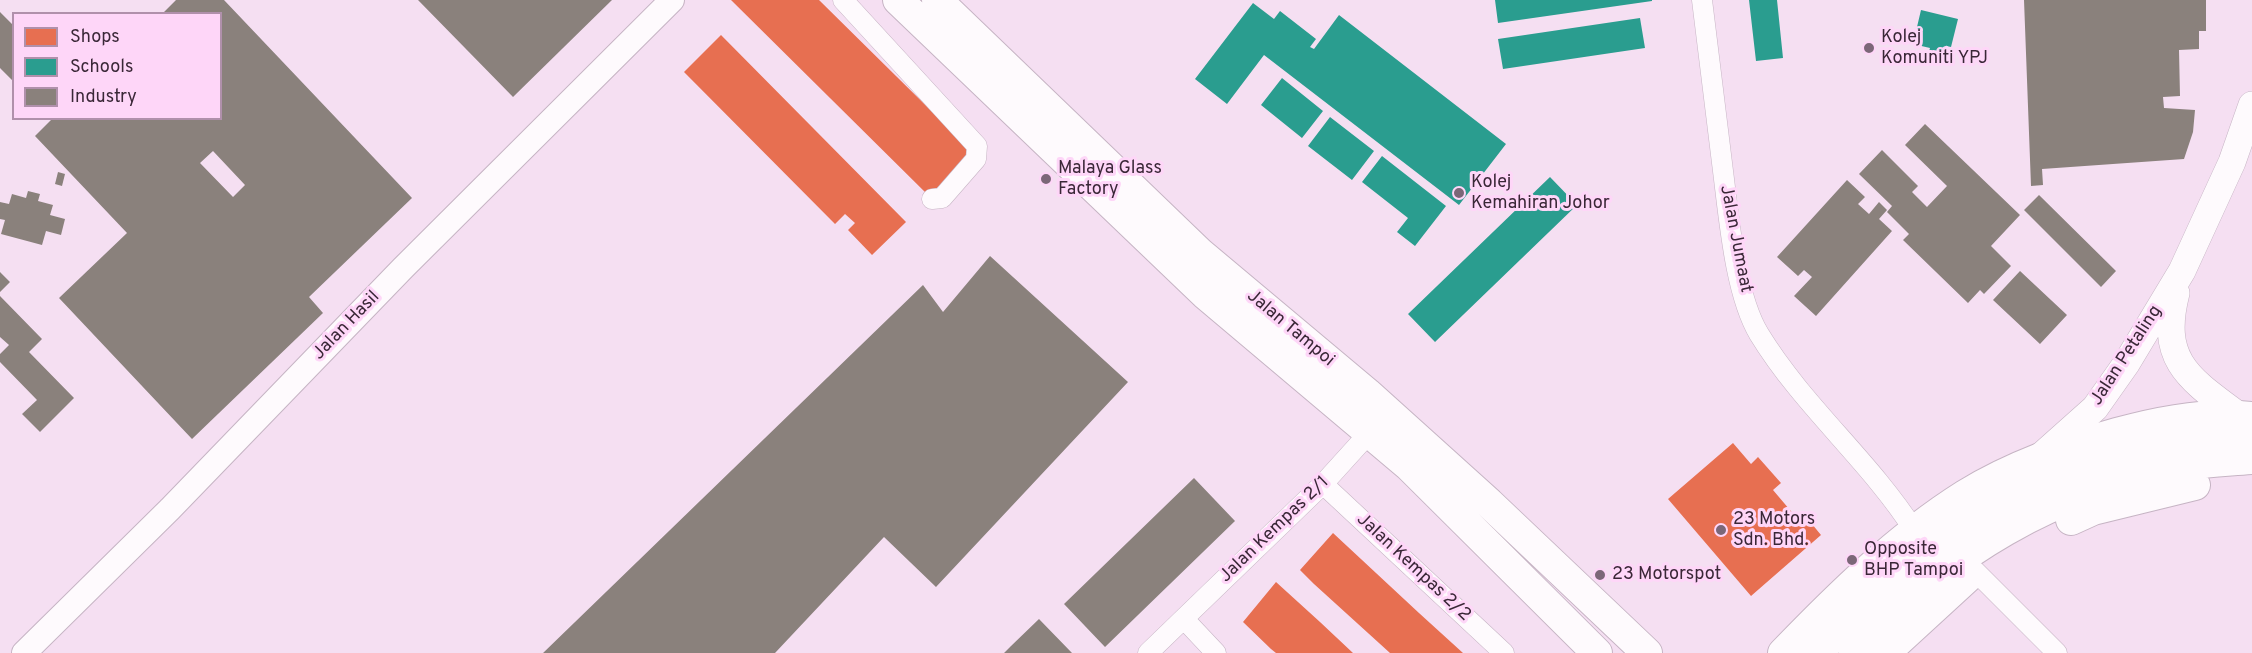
<!DOCTYPE html>
<html>
<head>
<meta charset="utf-8">
<style>
  body { margin:0 }
  #map { position:relative; width:2252px; height:653px; overflow:hidden; background:#f5dff2; font-family:Overpass,sans-serif }
  canvas { display:block }
  .legend { position:absolute; left:12px; top:12px; width:210px; height:108px; box-sizing:border-box; background:#fed6f8; border:2px solid #b090ab; margin:0; padding:8px 10px; list-style:none; font-size:18px; color:#3a2737 }
  .legend li { display:flex; align-items:center; gap:12px; height:30px }
  .legend b { width:30px; border:2px solid #b090ab }
</style>
</head>
<body>
<div id="map">
<canvas width="2252" height="653"></canvas>
<ul class="legend">
<li><b style="height:16px;background:#e76f51"></b>Shops</li>
<li><b style="height:16px;background:#2a9d8f"></b>Schools</li>
<li><b style="height:16px;background:#8a817c"></b>Industry</li>
</ul>
</div>
<script>
const ctx = document.querySelector('canvas').getContext('2d');
ctx.lineJoin = 'round';
function fill(path, color) { ctx.fillStyle = color; ctx.fill(path, 'evenodd'); }
function trace(path, color, width, dash) { ctx.strokeStyle = color; ctx.lineWidth = width; ctx.lineCap = dash ? 'butt' : 'round'; ctx.setLineDash(dash || []); ctx.stroke(path); }
function write(font, color, halo, rows, align = 'center') {
  ctx.font = font + ' Overpass,sans-serif'; ctx.lineWidth = 6; ctx.setLineDash([]); ctx.textBaseline = 'middle'; ctx.strokeStyle = halo; ctx.fillStyle = color; for (const [text, x, y, turn = 0] of rows) {
    ctx.save(); ctx.translate(x, y); ctx.rotate((+turn || 0) * Math.PI / 180); ctx.textAlign = isNaN(turn) ? turn : align; if (halo) ctx.strokeText(text, 0, 0); ctx.fillText(text, 0, 0); ctx.restore();
  }
}
fill(new Path2D(`
  M731,0H819L973,152L929,196Z
  M721,35L906,222L872,255L848,230L855,223L845,214L835,224L684,72Z
  M1733,443L1751,464L1758,457L1781,483L1773,490L1801,523L1807,518L1821,535L1751,596L1668,499Z
  M1333,533L1419,613L1463,653H1390L1314,584L1300,570Z
  M1276,582L1320,622L1353,653H1276L1271,649L1243,622Z`), '#e76f51');
fill(new Path2D(`
  M1495,0H1652V1L1498,23Z
  M1749,0H1777L1783,58L1756,61Z
  M1253,3L1274,19L1280,11L1316,39L1310,47L1314,49L1339,15L1506,144L1459,205L1264,55L1227,104L1195,79Z
  M1921,10L1958,19L1951,47L1946,46L1944,53L1941,52L1940,57L1928,55L1930,48L1913,44Z
  M1640,18L1645,48L1503,69L1498,39Z
  M1282,78L1323,111L1302,138L1261,105Z
  M1330,117L1374,151L1352,180L1308,146Z
  M1382,156L1446,206L1415,246L1397,232L1408,218L1362,182Z
  M1550,177L1577,205L1435,342L1408,314Z`), '#2a9d8f');
fill(new Path2D(`
  M176,0H224L412,198L309,297L323,313L192,439L59,298L127,233L35,136L53,118H220V14H162ZM213,151L245,185L233,197L200,163Z
  M418,0H612L513,97Z
  M2024,0H2206V31H2199V49L2179,50L2180,96L2163,97L2164,108L2195,110L2193,132L2184,159L2042,169L2043,185L2031,186Z
  M0,12L14,26V82L0,68Z
  M1925,124L2020,215L1991,246L2011,266L1984,294L1980,290L1968,303L1903,240L1909,234L1887,212L1892,206L1859,174L1882,150L1918,186L1912,192L1927,207L1947,186L1905,145Z
  M58,172L65,174L62,186L55,184Z
  M1847,180L1865,197L1858,204L1869,214L1879,202L1887,210L1879,219L1892,231L1816,316L1794,296L1812,277L1804,270L1798,276L1777,257Z
  M28,191L40,194L38,201L53,205L50,215L65,219L61,235L46,231L42,245L1,234L5,220L0,219V202L9,204L12,194L26,198Z
  M2039,195L2116,271L2101,287L2024,210Z
  M990,256L1128,382L936,587L884,537L775,653H543L923,285L943,312Z
  M2020,271L2067,315L2040,344L1993,300Z
  M0,272L10,282L0,292Z
  M0,296L42,339L29,352L74,398L40,432L22,414L37,400L0,362V354L9,345L0,337Z
  M1194,478L1235,521L1105,647L1064,604Z
  M1039,619L1072,653H1004L1011,646Z`), '#8a817c');
const minor = new Path2D(`
  M843,0L977,146L976,159L942,198L932,199
  M1702,0C1709,57 1716,114 1723,171C1729,218 1735,294 1759,334C1803,406 1869,460 1914,530
  M1323,484L1504,653
  M1975,571L2057,653
  M1184,619L1216,653
  M1148,653L1323,484L1371,431V421`);
const tertiary = new Path2D(`
  M24,653L170,509L403,268L672,0`);
const secondary = new Path2D(`
  M2176,293C2159,360 2188,378 2238,415
  M2040,457L2095,408L2126,364L2182,271L2232,162L2252,105`);
const primary = new Path2D(`
  M898,0L1205,294L1409,466L1597,653
  M937,0L1200,253L1367,393L1489,503L1647,653
  M2071,520L2093,510L2195,485
  M1783,653C1839,595 1897,538 1965,495C2012,466 2064,448 2117,433C2160,421 2207,412 2252,417
  M1817,653C1922,548 2033,464 2184,440C2206,437 2230,437 2252,435
  M1854,653C1946,554 2054,488 2189,465C2209,461 2231,461 2252,459
  M1885,653L1969,576`);
trace(minor, '#c6b4c4', 21);
trace(tertiary, '#c6b4c4', 26);
trace(secondary, '#c6b4c4', 28);
trace(primary, '#c6b4c4', 32);
trace(minor, '#fefafd', 20);
trace(tertiary, '#fefafd', 24);
trace(secondary, '#fefafd', 27);
trace(primary, '#fefafd', 30);
for (const [x, y, r, color] of [
  [1869,48,6,"#7b6778"],
  [1046,179,6,"#7b6778"],
  [1459,193,6,"#7b6778"],
  [1721,530,6,"#7b6778"],
  [1852,560,6,"#7b6778"],
  [1600,575,6,"#7b6778"]
]) { const dot = new Path2D(); dot.arc(x, y, r, 0, 2 * Math.PI); ctx.fillStyle = color; ctx.fill(dot); trace(dot, '#fed6f8', 2); }
write('18px', '#3a2737', '#fed6f8', [
  ["Kolej",1881,38],
  ["Komuniti YPJ",1881,59],
  ["Malaya Glass",1058,169],
  ["Factory",1058,190],
  ["Kolej",1471,183],
  ["Kemahiran Johor",1471,204],
  ["23 Motors",1733,520],
  ["Sdn. Bhd.",1733,541],
  ["Opposite",1864,550],
  ["BHP Tampoi",1864,571],
  ["23 Motorspot",1612,575]
], 'left');
write('18px', '#3a2737', '#fed6f8', [
  ["Jalan Jumaat",1735,239,79],
  ["Jalan Hasil",347,326,-46],
  ["Jalan Tampoi",1290,329,40],
  ["Jalan Petaling",2127,356,-57],
  ["Jalan Kempas 2/1",1275,530,-44],
  ["Jalan Kempas 2/2",1413,568,43]
]);
</script>
</body>
</html>
